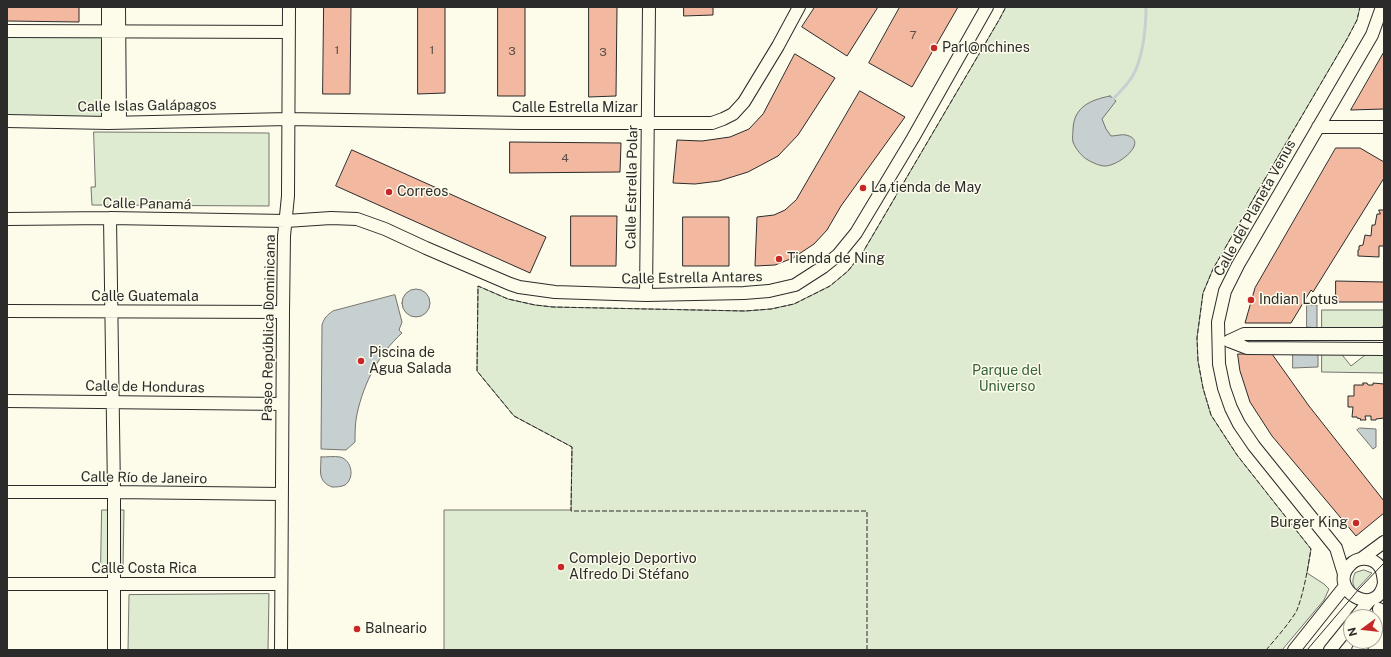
<!DOCTYPE html>
<html>
<head>
<meta charset="utf-8">
<style>
  body { margin:0 }
  #map { position:relative; width:1391px; height:657px; overflow:hidden; background:#fdfbea; font-family:"Public Sans",sans-serif }
  canvas { display:block }
  .frame { position:absolute; inset:0; border:8px solid #2b2b2b; pointer-events:none }
  .north { position:absolute; left:1343px; top:609px; width:40px; height:40px; box-sizing:border-box; background:#fdfbea; border:1px solid #a9a89e; border-radius:50%; rotate:255deg; font-size:11px; font-weight:700; line-height:16px; text-align:center; color:#2b2b2b }
  .north::after { content:''; display:block; margin:auto; width:14px; height:18px; background:#c62828; clip-path:polygon(50% 0,100% 100%,50% 72%,0 100%) }
</style>
</head>
<body>
<div id="map">
<canvas width="1391" height="657"></canvas>
<div class="frame"></div>
<div class="north">N</div>
</div>
<script>
const ctx = document.querySelector('canvas').getContext('2d');
ctx.lineJoin = 'round';
function fill(path, color) { ctx.fillStyle = color; ctx.fill(path, 'evenodd'); }
function trace(path, color, width, dash) { ctx.strokeStyle = color; ctx.lineWidth = width; ctx.lineCap = dash ? 'butt' : 'round'; ctx.setLineDash(dash || []); ctx.stroke(path); }
function write(font, color, halo, rows, align = 'center') {
  ctx.font = font + ' "Public Sans",sans-serif'; ctx.lineWidth = 3; ctx.setLineDash([]); ctx.textBaseline = 'middle'; ctx.strokeStyle = halo; ctx.fillStyle = color; for (const [text, x, y, turn = 0] of rows) {
    ctx.save(); ctx.translate(x, y); ctx.rotate((+turn || 0) * Math.PI / 180); ctx.textAlign = isNaN(turn) ? turn : align; if (halo) ctx.strokeText(text, 0, 0); ctx.fillText(text, 0, 0); ctx.restore();
  }
}
const green = new Path2D(`
  M1006,7H1360L1357,20L1347,39L1262,184L1213,269L1203,293L1197,338L1198,361L1203,388L1211,415L1237,455L1311,549L1307,573L1324,584L1329,589L1324,600L1282,650H444V510H571L572,447L514,416L477,371L478,286L508,299L535,305L553,307L745,311L771,309L794,304L830,286L848,271L863,252L999,20Z
  M7,32H110L109,117H7Z
  M94,132L269,133V206L92,205L91,187H95Z
  M1322,310H1384V325L1376,332L1322,331Z
  M1322,351H1339L1351,366L1369,352H1384V373L1322,372Z
  M102,510H124L123,569L101,568Z
  M1364,570L1372,573L1356,590C1352,584 1352,580 1355,573Z
  M269,594L268,650H128L129,595Z`);
fill(green, '#deebd1');
trace(green, '#74746e', 1);
const water = new Path2D(`
  M1110,96L1116,101L1102,119L1106,129L1111,136C1116,136 1122,134 1126,135C1150,141 1119,166 1105,166C1100,166 1093,163 1088,160C1082,157 1075,148 1073,142C1072,138 1073,133 1073,129C1074,107 1090,100 1110,96Z
  M402 303a14 14 0 1 1 28 0a14 14 0 1 1-28 0Z
  M395,295L402,322L399,330L402,333C379,354 364,382 357,414C355,423 355,433 355,442L346,450L321,449L322,325C324,318 327,315 333,311Z
  M1307,305H1317V328L1307,327Z
  M1293,354H1318V367L1293,368Z
  M1360,428L1376,429V447L1373,449L1357,430Z
  M321,457C327,457 334,456 340,457C352,460 355,478 345,485C341,487 336,487 332,487C317,481 321,471 321,457Z`);
fill(water, '#c7d0d0');
trace(water, '#74746e', 1);
trace(new Path2D(`
  M1113,99C1120,92 1127,85 1132,77C1143,59 1146,28 1146,7`), '#c7d0d0', 3);
const building = new Path2D(`
  M7,7H79V22L7,21Z
  M324,7H351L350,94H323Z
  M418,7H445V93L418,94Z
  M498,7H525V96H498Z
  M589,7H617L616,96L589,97Z
  M684,7H713V15L684,16Z
  M815,7H878L847,56L802,27Z
  M900,7H958L912,87L869,63Z
  M1384,52V109L1351,110Z
  M795,54L835,78L798,135L778,156L748,172L719,181L695,184L673,183L677,140L702,141L730,137L749,129L763,114Z
  M860,91L905,117L841,206L827,230L814,244L793,258L775,265L755,266L757,217L774,215L785,210L796,200Z
  M510,142L621,143L620,172L510,173Z
  M1336,148H1360L1384,162V178L1313,292L1311,290L1291,323H1245L1255,288Z
  M352,150L546,237L530,273L336,186Z
  M1379,210H1384V246H1379V257L1358,256V250H1359V246L1363,245L1365,235L1371,236L1372,225H1375L1377,214H1380Z
  M571,216H617L616,266H571Z
  M683,217H729V266H683Z
  M1336,281L1384,282V302H1336Z
  M1238,354H1272L1309,406L1384,501V513L1356,536L1272,436L1250,402L1240,371Z
  M1363,383H1367L1368,385H1373V383L1384,384V418L1376,419V420H1371V416H1365L1366,420H1360L1361,419L1357,418V417H1352L1353,407H1348V396H1354V385H1363Z`);
fill(building, '#f2b8a0');
trace(building, '#2b2b2b', 1);
const minor = new Path2D(`
  M108,7V123
  M119,7L120,122
  M7,31L289,32
  M7,121L108,123L288,119L522,123H712L723,119L733,114L744,102L778,46L799,7
  M1318,127H1384
  M110,218L114,492V650
  M7,219L110,218L286,221L331,218L357,219L385,229L426,248L510,284L519,287L555,292L646,295L744,293L769,291L795,285L823,267L838,255L856,233L913,138L987,7
  M646,295L649,7
  M7,311L283,312
  M1229,341L1247,348L1384,349
  M1229,341L1244,334H1384
  M7,401L282,404
  M7,492H114L282,494
  M1361,559L1384,542
  M1344,574L1336,548L1254,446L1239,424L1231,408L1224,388L1219,364L1218,322L1225,291L1238,265L1372,35L1382,7
  M1384,582C1383,576 1383,571 1380,567C1373,557 1358,556 1350,565C1326,589 1377,620 1384,583
  M7,584H281
  M1356,617L1370,600
  M1375,631L1381,619L1379,609
  M281,650L283,312L284,236L288,196L289,7
  M1294,650L1345,586
  M1330,650L1351,624
  M1358,650L1366,641`);
trace(minor, '#2b2b2b', 14);
trace(minor, '#fdfbea', 12);
trace(new Path2D(`
  M1307,650L1359,589L1384,563`), '#2b2b2b', 1);
trace(new Path2D(`
  M867,650V511H571L572,447L514,416L477,371L478,286L508,299L535,305L553,307L745,311L771,309L794,304L830,286L848,271L863,252L999,20L1006,7
  M1266,650C1274,641 1292,620 1297,610C1304,592 1308,567 1311,549L1237,455L1211,415L1203,388L1198,361L1197,338L1203,293L1213,269L1262,184L1347,39L1357,20L1360,7`), '#2b2b2b', 1, [5, 2]);
for (const [x, y, r, color] of [
  [934,48,4,"#c62828"],
  [863,188,4,"#c62828"],
  [389,192,4,"#c62828"],
  [779,259,4,"#c62828"],
  [1251,300,4,"#c62828"],
  [361,361,4,"#c62828"],
  [1356,523,4,"#c62828"],
  [561,567,4,"#c62828"],
  [357,629,4,"#c62828"]
]) { const dot = new Path2D(); dot.arc(x, y, r, 0, 2 * Math.PI); ctx.fillStyle = color; ctx.fill(dot); trace(dot, '#fdfbea', 1.5); }
write('12px', '#5d4e48', null, [
  ["7",913,35],
  ["1",337,50],
  ["1",432,50],
  ["3",512,51],
  ["3",603,52],
  ["4",565,158]
]);
write('14px', '#2b2b2b', '#fdfbea', [
  ["Parl@nchines",942,48],
  ["La tienda de May",871,188],
  ["Correos",397,192],
  ["Tienda de Ning",787,259],
  ["Indian Lotus",1259,300],
  ["Piscina de",369,353],
  ["Agua Salada",369,369],
  ["Burger King",1348,523,"right"],
  ["Complejo Deportivo",569,559],
  ["Alfredo Di Stéfano",569,575],
  ["Balneario",365,629]
], 'left');
write('14px', '#2b2b2b', '#fdfbea', [
  ["Calle Islas Galápagos",147,106,-1],
  ["Calle Estrella Mizar",575,108],
  ["Calle Estrella Polar",632,187,-89],
  ["Calle Panamá",147,204,1],
  ["Calle del Planeta Venus",1255,208,-61],
  ["Calle Estrella Antares",692,278,-1],
  ["Calle Guatemala",145,297],
  ["Paseo República Dominicana",269,328,-89],
  ["Calle de Honduras",145,387,1],
  ["Calle Río de Janeiro",144,478,1],
  ["Calle Costa Rica",144,569]
]);
write('14px', '#34623c', '#fdfbea', [
  ["Parque del",1007,371],
  ["Universo",1007,387]
]);
</script>
</body>
</html>
